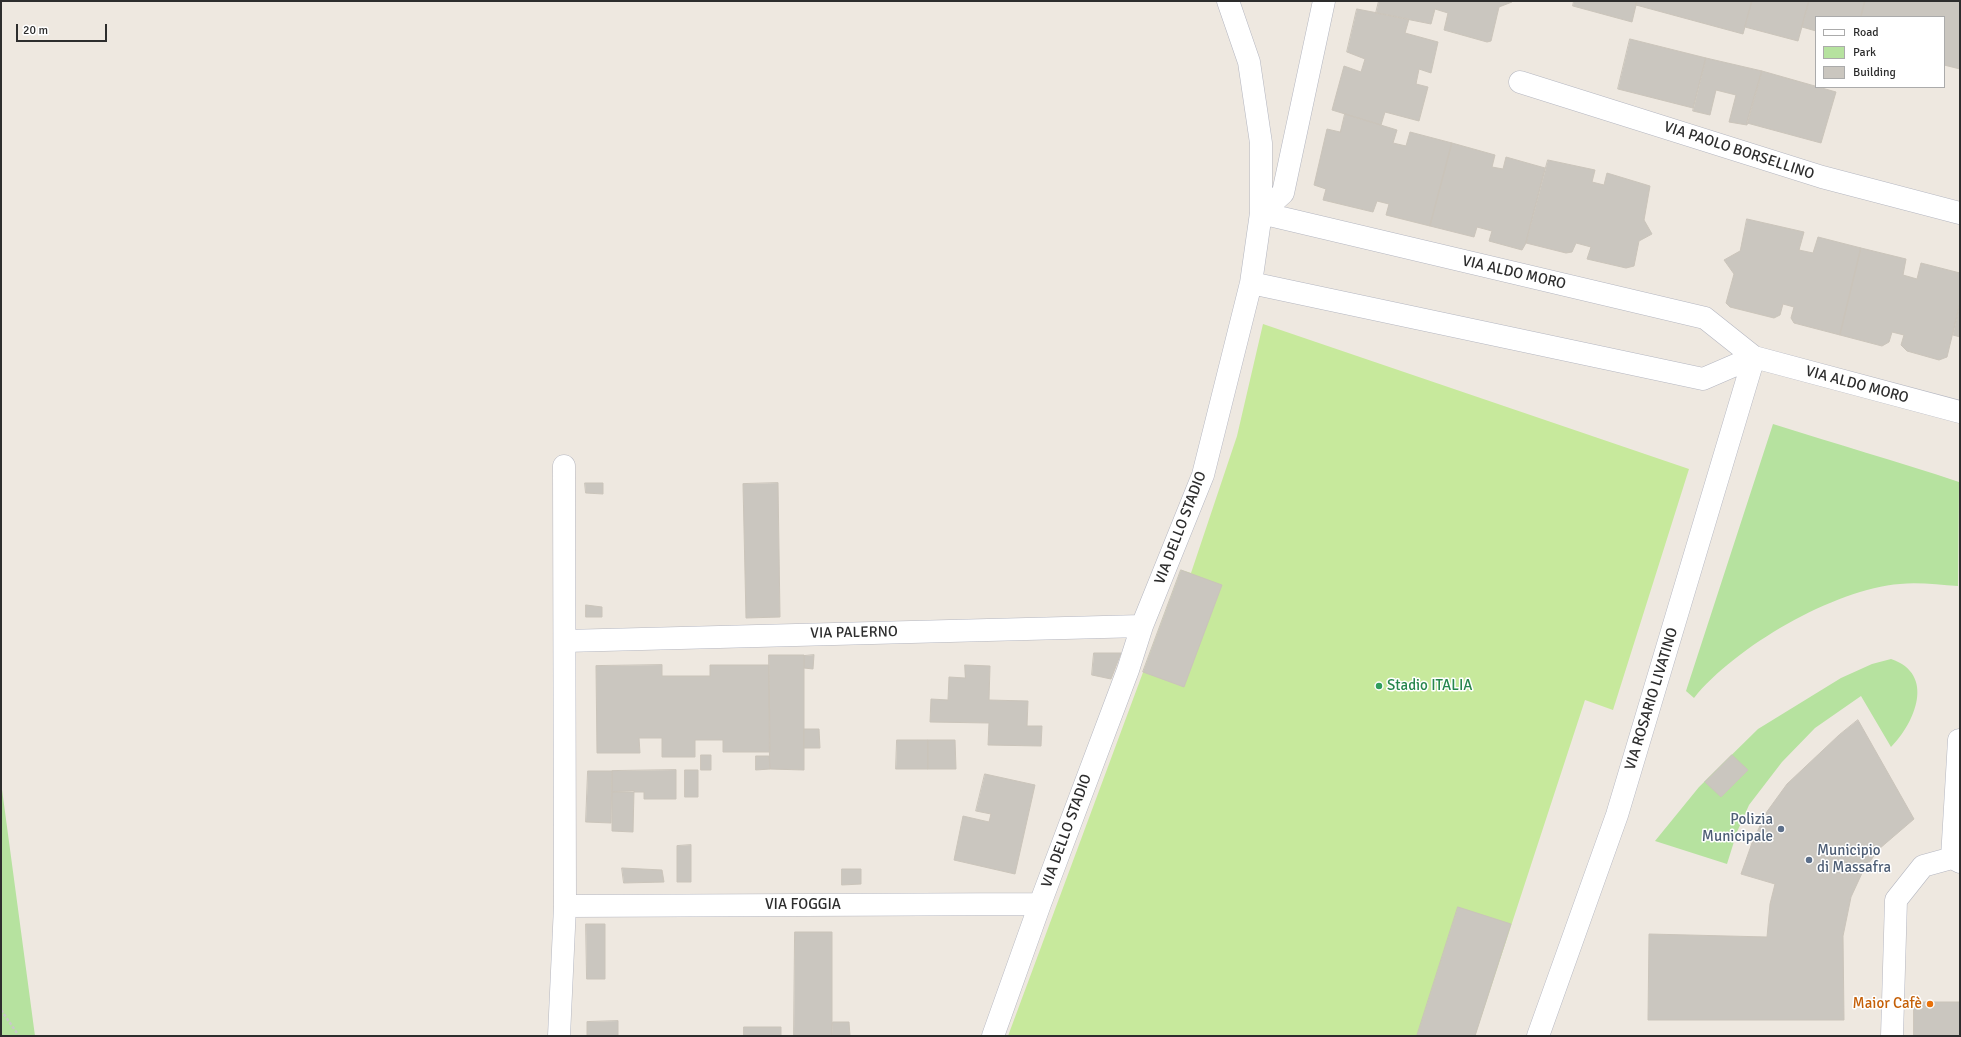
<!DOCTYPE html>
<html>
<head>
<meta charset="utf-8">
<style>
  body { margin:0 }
  #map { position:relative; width:1961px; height:1037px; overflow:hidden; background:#eee8e0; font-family:Signika,sans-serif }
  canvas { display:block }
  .frame { position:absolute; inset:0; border:2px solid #2d2d2d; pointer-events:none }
  .legend { position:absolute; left:1815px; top:16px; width:130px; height:72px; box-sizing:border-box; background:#fff; border:1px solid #ababab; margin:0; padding:5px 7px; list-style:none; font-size:12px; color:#2d2d2d }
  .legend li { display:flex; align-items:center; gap:8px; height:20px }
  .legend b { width:20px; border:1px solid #ababab }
  .scale { position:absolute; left:16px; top:24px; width:91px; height:18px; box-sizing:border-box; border:2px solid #2d2d2d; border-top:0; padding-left:5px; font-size:12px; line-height:14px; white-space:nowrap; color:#2d2d2d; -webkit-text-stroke:3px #fff; paint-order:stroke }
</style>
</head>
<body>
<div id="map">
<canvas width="1961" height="1037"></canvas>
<div class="frame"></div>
<ul class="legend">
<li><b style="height:5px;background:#fff"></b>Road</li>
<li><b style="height:11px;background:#b6e29f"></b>Park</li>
<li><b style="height:11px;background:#cac6bf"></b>Building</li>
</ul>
<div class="scale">20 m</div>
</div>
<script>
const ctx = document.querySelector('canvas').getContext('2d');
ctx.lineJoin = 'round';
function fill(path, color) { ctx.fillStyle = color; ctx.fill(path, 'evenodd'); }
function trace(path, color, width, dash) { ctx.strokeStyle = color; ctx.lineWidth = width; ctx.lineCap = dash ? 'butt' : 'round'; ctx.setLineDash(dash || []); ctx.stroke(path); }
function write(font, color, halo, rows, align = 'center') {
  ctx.font = font + ' Signika,sans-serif'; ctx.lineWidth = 3; ctx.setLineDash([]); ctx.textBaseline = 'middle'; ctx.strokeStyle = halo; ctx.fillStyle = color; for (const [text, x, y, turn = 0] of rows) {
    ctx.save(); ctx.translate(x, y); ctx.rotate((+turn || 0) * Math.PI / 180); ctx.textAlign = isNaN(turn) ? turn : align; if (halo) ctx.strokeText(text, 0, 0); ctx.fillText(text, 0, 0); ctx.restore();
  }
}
fill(new Path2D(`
  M1773,424C1835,444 1897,461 1959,482L1958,586C1939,585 1919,582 1900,584C1834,589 1735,647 1694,698L1686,691Z
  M1891,659C1936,674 1915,723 1891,747L1861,696L1815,728L1782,762L1749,805L1737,832L1727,864L1655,841L1699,787L1758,729L1841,678L1872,664Z
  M1,782L35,1036H1Z`), '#b6e29f');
fill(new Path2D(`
  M1263,324L1689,469L1613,710L1585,700L1475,1036H1008L1181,570L1191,573L1237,436Z`), '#c7e99c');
const building = new Path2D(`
  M1379,1H1511L1512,2L1499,7L1491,41L1487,42L1444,30L1448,13L1435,9L1431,24L1376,13Z
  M1574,1H1637L1632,22L1573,6Z
  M1637,1H1752L1743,34L1636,5Z
  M1752,1H1809L1798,41L1745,27Z
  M1809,1H1865L1861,17H1816V31L1802,27Z
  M1865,1H1960V69L1944,65V17H1861Z
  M1357,9L1409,19L1405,33L1438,42L1431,73L1419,69L1416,84L1428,87L1419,121L1385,112L1381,125L1332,110L1344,66L1361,72L1365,59L1347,52Z
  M1630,39L1706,58L1693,108L1618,89Z
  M1706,58L1762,71L1747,125L1729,122L1736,95L1716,90L1710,115L1693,111Z
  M1762,71L1836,92L1821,143L1747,123Z
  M1345,114L1397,130L1393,143L1406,146L1410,132L1452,143L1430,226L1386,215L1389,204L1377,201L1373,212L1323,200L1326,189L1314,185L1327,129L1340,132Z
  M1452,143L1495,155L1492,167L1503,169L1506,157L1545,168L1526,243L1522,250L1489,241L1492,231L1477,227L1474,237L1430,226Z
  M1548,160L1595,170L1592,182L1604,185L1607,173L1650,186L1644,220L1652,234L1639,241L1634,266L1626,268L1587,259L1591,247L1576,243L1572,252L1566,253L1526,243Z
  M1747,219L1804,232L1799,250L1813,253L1818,237L1861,248L1840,335L1794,323L1791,318L1794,307L1783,304L1780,315L1774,318L1730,307L1726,303L1734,274L1724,260L1740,251Z
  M1861,248L1906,259L1903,275L1917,279L1921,263L1960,273V303L1947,357L1939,360L1907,351L1901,345L1904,335L1892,332L1889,342L1882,346L1840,335Z
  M1960,303V337L1953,335Z
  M585,483H603V494L586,493Z
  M778,483L780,617L746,618L743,484Z
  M1181,570L1222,585L1184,687L1143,672Z
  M586,605L602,607V617H586Z
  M1094,653H1121L1111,679L1092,675Z
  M769,655H804V770L770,769Z
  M814,655L813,669L804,668V656Z
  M662,665V676H710V665H769L770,752H723V740H695V757H662V738H639L640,753H597L596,666Z
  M965,665L990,666L989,700L1028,701L1027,726H1042L1041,746L988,745L989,723L930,722L931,699L948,700L949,677L965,678Z
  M1858,720L1914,819L1879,849L1863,871L1851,897L1843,936L1844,1020H1648L1649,934L1767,937L1770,904L1775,884L1741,874L1752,843L1766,813L1787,784L1839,735Z
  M804,729H819L820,748H804Z
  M897,740H928V769H896Z
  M928,740H955L956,769H928Z
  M701,755H711V770H701Z
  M1732,755L1748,770L1721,797L1705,782Z
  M756,756H769L770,769L756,770Z
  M676,770V799H644V792H612V771Z
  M685,770H698V797H685Z
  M588,771H612L611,823L586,822Z
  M985,774L1035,785L1015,874L954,860L963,816L989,822L991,814L976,811Z
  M634,791L633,832L612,831V792Z
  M691,845V882H677V846Z
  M622,868L662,870L664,882L624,883Z
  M842,869H861V884L842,885Z
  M1458,907L1511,924L1475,1036H1417Z
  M586,924H605V979H587Z
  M795,932H832V1036H794Z
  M1914,1002H1960V1036H1914Z
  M618,1021V1036H587V1022Z
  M833,1022H849L850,1036H832Z
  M744,1027H781V1036H744Z`);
fill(building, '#cac6bf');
trace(building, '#cac4ba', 1);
const street = new Path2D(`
  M1520,82L1822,177L1960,213
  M1261,213L1705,318L1754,357L1960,412
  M1261,213L1283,193L1324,1
  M1251,283L1703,379L1754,357
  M565,641L1142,626
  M1959,740L1952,858L1960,862
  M565,906L1040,904
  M559,1036L565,906L564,466
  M993,1036L1040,904L1128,670L1142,626L1203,475L1251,283L1261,213V143L1249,62L1228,1
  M1538,1036L1617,815L1754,357
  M1892,1036L1896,900L1923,866L1952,858`);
trace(street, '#b4b6c0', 23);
trace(new Path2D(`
  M1,1010L19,1036`), '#c8c8c8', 2.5, [3, 2]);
trace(street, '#fff', 22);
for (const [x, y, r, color] of [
  [1379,686,4,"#2e9e5b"],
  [1781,829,4,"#5c6f8a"],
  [1809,860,4,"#5c6f8a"],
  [1930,1004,4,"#e8710a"]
]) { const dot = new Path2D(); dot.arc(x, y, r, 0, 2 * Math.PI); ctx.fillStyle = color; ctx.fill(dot); trace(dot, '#fff', 1.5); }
write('15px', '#2d2d2d', '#fff', [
  ["VIA PAOLO BORSELLINO",1739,151,18],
  ["VIA ALDO MORO",1514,273,13],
  ["VIA ALDO MORO",1857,385,15],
  ["VIA DELLO STADIO",1181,528,-69],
  ["VIA PALERNO",854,633,-1],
  ["VIA ROSARIO LIVATINO",1652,699,-73],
  ["VIA DELLO STADIO",1067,831,-70],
  ["VIA FOGGIA",803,905]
]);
write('15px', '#27864d', '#fff', [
  ["Stadio ITALIA",1387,686]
], 'left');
write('15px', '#4e5e75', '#fff', [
  ["Polizia",1773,820],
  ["Municipale",1773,837],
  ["Municipio",1817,851,"left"],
  ["di Massafra",1817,868,"left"]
], 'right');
write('15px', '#c56008', '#fff', [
  ["Maior Cafè",1922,1004]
], 'right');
</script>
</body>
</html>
